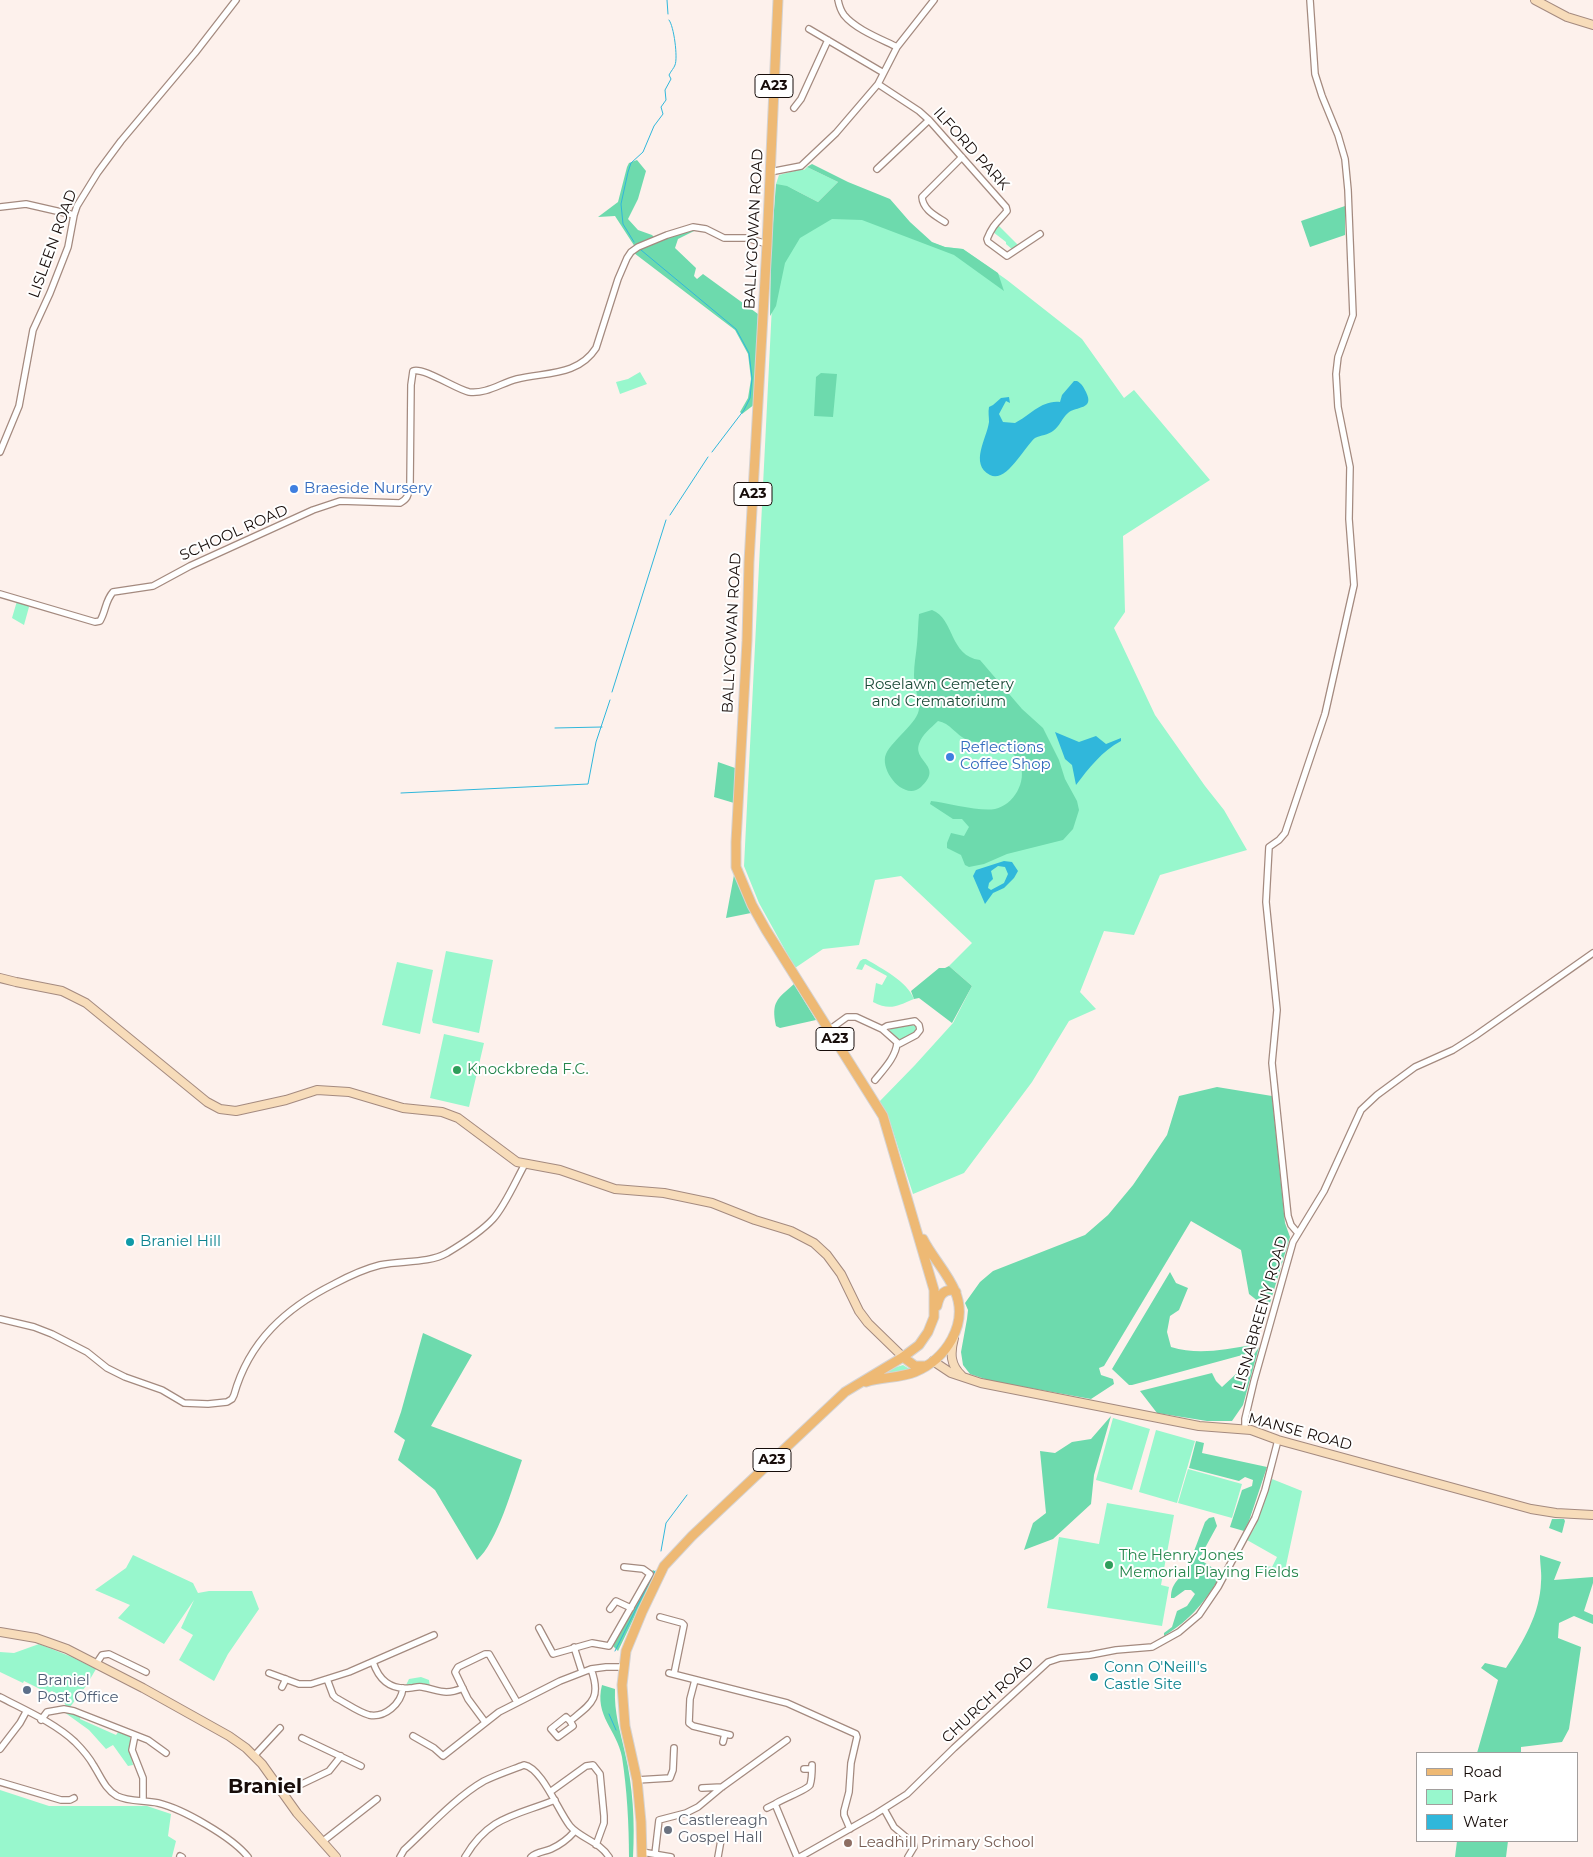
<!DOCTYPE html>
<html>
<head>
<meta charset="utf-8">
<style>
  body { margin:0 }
  #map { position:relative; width:1593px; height:1857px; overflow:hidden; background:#fdf1ec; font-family:Montserrat,sans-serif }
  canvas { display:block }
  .legend { position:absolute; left:1416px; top:1752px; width:162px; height:90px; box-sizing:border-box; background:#fff; border:1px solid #a29e9d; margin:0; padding:6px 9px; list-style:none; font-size:15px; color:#170d0a }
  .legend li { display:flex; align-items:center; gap:10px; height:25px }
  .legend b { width:25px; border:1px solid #a29e9d }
</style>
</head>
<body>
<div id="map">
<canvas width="1593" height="1857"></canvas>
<ul class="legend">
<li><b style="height:6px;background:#eeb974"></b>Road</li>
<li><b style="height:14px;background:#98f7cd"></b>Park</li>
<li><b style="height:14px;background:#30b7db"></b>Water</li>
</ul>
</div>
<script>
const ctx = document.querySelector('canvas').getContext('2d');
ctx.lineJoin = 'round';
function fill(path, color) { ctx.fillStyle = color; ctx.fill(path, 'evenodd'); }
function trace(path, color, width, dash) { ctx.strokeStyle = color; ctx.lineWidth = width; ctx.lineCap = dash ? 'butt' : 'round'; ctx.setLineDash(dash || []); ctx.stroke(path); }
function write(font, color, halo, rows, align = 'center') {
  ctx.font = font + ' Montserrat,sans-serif'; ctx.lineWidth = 4; ctx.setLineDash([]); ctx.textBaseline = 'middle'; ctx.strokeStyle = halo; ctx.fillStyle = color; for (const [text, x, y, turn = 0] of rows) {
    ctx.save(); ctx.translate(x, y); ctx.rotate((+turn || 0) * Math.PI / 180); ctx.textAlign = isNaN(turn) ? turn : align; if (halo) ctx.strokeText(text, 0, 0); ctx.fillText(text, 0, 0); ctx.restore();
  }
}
fill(new Path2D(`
  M807,167L838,182L818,202L787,186L817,203L945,247L963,249L1007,280L1082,339L1124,398L1134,390L1210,480L1123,536L1125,612L1114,628L1155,715L1205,786L1224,810L1247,850L1160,875L1134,935L1104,931L1080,992L1096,1009L1069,1021L1032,1082L964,1173L913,1194L889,1119L879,1102L915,1065L953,1023L972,986L949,966L972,943L901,876L875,880L859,945L823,949L795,968L759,903L744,866L778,185L776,184L779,175L802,169L804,170Z
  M997,224L1019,246L1013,250L1006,244V242L993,232Z
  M640,372L647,384L620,394L616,382L628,379Z
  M17,601L28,605L29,607L24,625L12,618Z
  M446,951L493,960L479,1033L433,1023L432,1020Z
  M863,959H866C882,969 907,981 914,999C897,1006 890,1011 873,1002L876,983L882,985L887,976L865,964L862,970L856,969L860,961Z
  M397,962L433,970L420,1034L382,1025Z
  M911,1025L916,1026L915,1032L899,1042L889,1032L891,1028Z
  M444,1034L484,1043L469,1107L430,1098Z
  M903,1365L911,1370L884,1376V1371Z
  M1113,1418L1150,1429L1132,1490L1096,1480Z
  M1156,1430L1195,1441L1177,1503L1139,1492Z
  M1188,1469L1242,1484L1232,1518L1178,1503Z
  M1272,1479L1302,1491L1284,1575L1254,1572L1256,1564L1272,1567L1277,1557L1247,1540L1255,1527Z
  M1107,1503L1174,1515L1161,1585L1169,1587L1162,1626L1047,1608L1059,1537L1099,1544Z
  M133,1555L193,1583L198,1593L209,1591H252L259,1609L228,1654L214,1681L179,1660L193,1635L181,1628L194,1600L164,1644L118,1618L130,1605L95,1590L126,1568Z
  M39,1644L72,1657L96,1669L86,1686L70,1707L66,1706L61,1696L52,1691L48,1693L24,1681L23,1683L0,1672V1652L14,1653Z
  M421,1677L429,1680L430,1687L418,1684L406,1685L409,1679Z
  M64,1712L75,1713L81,1716L80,1719L116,1735L119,1731L130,1736V1750L133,1765L128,1766L113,1745L106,1749L89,1730Z
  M0,1790L49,1806H147L171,1814L168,1836L176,1841L172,1857H0Z`), '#98f7cd');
fill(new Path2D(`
  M637,160L646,171L638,199L628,219L638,230L652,235L658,241L690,230H696L678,239L675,248L696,268L694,276L697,279L703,274L758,314L755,404L742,414L740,412L748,398L751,379L748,354L735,330L634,253L637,250L615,216L598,217L618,202L627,167L629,163Z
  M812,164L848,182L890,199L910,222L932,242L945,247L963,249L998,273L1004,291L954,255L862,220L832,219L800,238L785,263L776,306L770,316L771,249L776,184L787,186L818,202L838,182L807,167Z
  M1345,206V235L1310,247L1301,221Z
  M821,373L837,374L833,417L814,416L816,377Z
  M932,610C955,619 949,656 980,660L1022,709L1043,728L1059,760L1065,779L1077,801L1079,810L1073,829L1063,840L1007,854L984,864L969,867L965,865L961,855L947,848V843L951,833L964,836L969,827L962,819H953L930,804L931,801C948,803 980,812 995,809C1014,805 1027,781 1020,764C1017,756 1008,749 1001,745C990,740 977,744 967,740C956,735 950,723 938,721C931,728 922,734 919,744C913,762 944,766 921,787C904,802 879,770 886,754C892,740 919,722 919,708C919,698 914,686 914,675C914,664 916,655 917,644C918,634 918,624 919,614Z
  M718,762L735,768L734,803L714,797Z
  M734,875L751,913L726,918Z
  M949,966L972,986L952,1023L919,998L914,999L911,991L939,968H945Z
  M794,984L816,1020L780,1028L776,1026C771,1002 777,999 794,984Z
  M1217,1087L1272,1096L1285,1223L1290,1237L1270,1303L1259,1302L1249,1294L1241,1250L1191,1221L1104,1366L1099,1368L1101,1375L1113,1379L1114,1384L1091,1399L991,1381L970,1374L963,1365L961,1352L967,1319L968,1310L965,1303L980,1282L993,1271L1085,1235L1108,1215L1133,1185L1167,1135L1179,1096Z
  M1170,1272L1176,1283L1188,1288L1179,1310L1170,1316L1167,1332L1171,1347C1197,1355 1224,1350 1251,1345L1246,1354L1132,1385H1129L1112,1369Z
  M423,1333L472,1355L431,1426L522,1460C513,1486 497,1543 477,1560L435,1490L398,1460L405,1440L394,1432L401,1412Z
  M1259,1347L1243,1405L1232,1421H1207L1157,1413L1140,1391L1212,1373L1216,1381L1222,1387L1249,1362Z
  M1111,1416L1094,1475L1091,1504L1053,1539L1024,1550L1033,1523L1046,1513L1040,1451L1055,1453L1072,1442L1091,1439Z
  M1196,1441L1204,1443L1202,1453L1267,1467L1249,1521L1244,1531L1230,1527L1242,1490L1252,1486L1253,1480L1245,1477L1239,1481L1189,1468Z
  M1214,1517L1217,1526L1199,1559L1222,1574C1205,1601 1192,1619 1164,1636V1633L1172,1627L1177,1611L1187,1606L1195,1594L1191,1590H1185L1174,1598H1171C1171,1581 1181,1580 1187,1567C1194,1553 1199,1537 1205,1522L1209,1518Z
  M1552,1519H1564L1565,1521L1562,1533L1549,1528Z
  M1540,1555L1561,1562L1554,1580L1593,1577V1583L1584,1611L1593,1615V1624L1574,1616L1559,1623L1558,1638L1581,1647L1569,1729L1562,1742L1521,1747V1753H1477L1498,1680L1481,1668L1485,1663L1506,1668C1523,1642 1540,1614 1541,1582C1542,1574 1540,1564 1540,1555Z
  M653,1570L656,1572L618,1651L613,1646Z
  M602,1685L615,1689C614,1713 620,1730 625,1753C633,1786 635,1823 633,1857H629C629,1825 627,1789 622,1757C617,1730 594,1716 602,1685Z
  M1457,1841H1508L1506,1857H1455Z`), '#6ddaad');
fill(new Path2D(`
  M1074,381H1077C1082,384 1083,386 1086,392C1095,410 1076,406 1068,413C1062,418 1060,426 1053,431C1048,435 1041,435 1035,438C1025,446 1006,484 990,475C969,464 987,438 989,422C989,417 988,412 989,407L993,405L1001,398L1009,397L1010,403L1006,401L999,414L1003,422L1015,423C1030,416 1041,400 1060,402L1062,395Z
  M1055,732L1079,742L1096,736L1106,744L1121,738V741C1102,751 1089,768 1076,785L1072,765L1065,759Z
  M1004,861L1012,862L1018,871L1014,878L1004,888L993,893L985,904L973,876L976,870ZM998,866L1005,867L1008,874L1004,883L991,890L988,888L989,883L993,879L991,871Z`), '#30b7db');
trace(new Path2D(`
  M667,0L668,14
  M634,242L623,224L621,204L628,172L631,163L643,152L654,126L663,114L661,107L666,100L665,90L671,79L669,75C671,71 674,68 675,65C678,58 674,26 669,20
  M641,250L736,329L749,353L752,378L750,398L744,410L712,452
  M670,515L708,457
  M612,692L666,520
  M555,728L602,727
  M401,793L588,784L596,742L610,700
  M661,1551L666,1523L687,1495
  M615,1651L655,1571
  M609,1714L616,1730`), '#30b7db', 1);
const street = new Path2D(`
  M838,0C839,5 841,11 844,15C855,29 881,39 897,47
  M809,29L882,72
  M878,84L919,111L929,120L1006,207L1007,211C998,222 993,224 987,239L988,242L1007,256L1040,234
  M794,108L801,99L828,40
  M877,169L929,120
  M770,172L801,166L836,133L878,84L897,47L934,0
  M0,207L26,204L74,215
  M945,222C936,216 923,210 922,197L962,157
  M0,452L19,406L33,330L50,293L68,247L74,215L77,206L98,172L121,141L195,53L236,0
  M0,594L95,622L100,621C106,611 105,601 113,592L153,586L190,566L313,510L340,501L400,503C409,498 408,494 410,485L411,385L413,371C424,367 455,389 469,392C487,394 501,383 517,379C546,372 578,376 596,348L618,279L627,258L631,252L638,247L667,235L693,227L706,229L724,238H747L767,244
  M829,1030L847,1017H856L882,1029L887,1026L915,1021L919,1025L920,1030L916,1035L899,1044L882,1029
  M875,1080C883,1070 896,1057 897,1043
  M1297,1232L1291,1225L1288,1216L1272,1063L1277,1010L1266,902L1269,847L1279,840L1285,833L1325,714L1354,585L1349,519L1350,467L1338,407L1336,374L1338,357L1353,315L1348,190L1345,159L1338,135L1322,96L1315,74L1310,0
  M0,1319L34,1327L52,1334L87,1352L107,1368L125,1377L162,1390L184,1403L208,1404L227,1402L232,1399L234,1395C249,1341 286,1308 334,1284C349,1276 364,1269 380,1265C402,1260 427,1264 447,1253C462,1244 481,1232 493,1219C505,1206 516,1180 525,1164
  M1245,1429V1419L1254,1381L1293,1242L1324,1191L1361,1110L1377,1095L1415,1067L1453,1050L1475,1036L1593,953
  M610,1609L616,1601L631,1608
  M660,1617L682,1623L684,1625L674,1674
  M539,1628L553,1654L592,1643L609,1646L650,1574L643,1569L624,1567
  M574,1647L582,1672
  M373,1662C379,1680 390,1690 410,1688C414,1688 417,1686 422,1687C439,1690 444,1696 463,1688
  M96,1664L102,1655L109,1654L146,1672
  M269,1673L299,1684H311L349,1672L434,1635
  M669,1673L787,1703L856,1734L857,1737L851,1763L849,1792L844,1811V1815L850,1829
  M327,1679L333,1695L336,1698C346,1703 358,1712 369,1715C385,1718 401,1704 403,1688
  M695,1680L690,1699L689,1723L693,1726L730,1735
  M282,1687L286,1679
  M0,1697C25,1710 55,1723 75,1742C82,1749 89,1757 94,1766C101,1777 105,1789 117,1796C129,1802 144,1800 158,1803C183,1809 232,1837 248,1857
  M41,1720L47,1712L64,1709L74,1711L148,1740L166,1753
  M570,1721L573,1726L558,1737L551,1729L566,1717L570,1721C591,1704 602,1699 591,1669
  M485,1722L468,1699L455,1672L458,1667L485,1654H489L517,1702
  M135,1735L132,1750L143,1778V1801
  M413,1736L434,1748L443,1756L499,1712L560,1681L591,1669L606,1667H623
  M302,1738L361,1766
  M723,1742L725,1734
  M0,1749L20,1723L26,1712
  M254,1756L280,1728
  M804,1769H812
  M637,1780L670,1778L673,1770L674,1748
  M0,1782L61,1800H70L74,1798
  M702,1788L722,1787
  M550,1792L586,1766L593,1765L600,1774L604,1816V1823L596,1845
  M283,1793L329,1771L341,1756
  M767,1808L775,1804
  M884,1809L894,1827L913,1843L914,1847L908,1857
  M322,1842L377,1799
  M642,1852L671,1857
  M655,1854L659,1820L686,1813L698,1807L722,1787L787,1740
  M180,1856L182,1857
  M400,1857L404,1850C427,1829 456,1797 484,1781C496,1775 511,1770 524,1765C542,1768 558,1811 570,1826C580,1838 600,1842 609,1857
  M465,1857C489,1816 515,1816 555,1800
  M531,1857C537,1852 544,1852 551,1849C560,1845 568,1839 575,1831
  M718,1857L721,1840
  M797,1857L775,1804C782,1799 807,1790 810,1785C812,1779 812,1771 812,1765
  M800,1857L874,1815L907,1794L954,1748L1048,1662L1060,1658L1090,1655L1116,1650L1152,1647L1179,1632L1199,1615L1218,1587L1255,1518L1265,1490L1278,1440`);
const secondary = new Path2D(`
  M1535,0L1567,17L1593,25
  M0,978L16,982L62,991L86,1003L207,1102L220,1109L236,1111L286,1100L317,1090L349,1092L403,1108L442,1112L458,1118L517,1162L560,1170L615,1189L664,1193L712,1203L755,1220L791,1231L814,1243L827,1255L841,1274L859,1311L868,1323L903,1357
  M954,1338C950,1353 950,1365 962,1376
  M933,1361L951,1373L981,1383L1199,1426L1251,1430L1278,1440L1531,1509L1556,1513L1593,1515
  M0,1632L36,1638L67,1649L143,1688L229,1736L246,1748L262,1764L297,1813L336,1857`);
const primary = new Path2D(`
  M937,1306C939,1297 942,1290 952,1290L956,1292
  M903,1357L915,1366H925
  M866,1382C882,1377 900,1378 915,1372C946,1359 969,1324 955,1291C947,1272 932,1257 923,1239
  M642,1857L641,1822L637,1780L625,1726L622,1685L626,1651L642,1612L664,1566L692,1536L845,1392L903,1357L919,1345L928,1332L934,1317V1290L883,1116L766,930L752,905L736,867V842L747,641L749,562L767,244L778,0`);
trace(street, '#a48a7f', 8);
trace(secondary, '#a48a7f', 10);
trace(primary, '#d5d3d3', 11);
trace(street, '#fff', 5.5);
trace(secondary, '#f7dcba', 8);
trace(primary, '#eeb974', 9);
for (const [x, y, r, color] of [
  [294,489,5,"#3f7fe0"],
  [950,757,5,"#3f7fe0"],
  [457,1070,5,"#2e9e5b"],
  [130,1242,5,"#0f9aa8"],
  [1109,1565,5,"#2e9e5b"],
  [1094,1677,5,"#0f9aa8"],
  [27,1690,5,"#5c6f8a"],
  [668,1830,5,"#6b7280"],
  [848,1843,5,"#8d6e63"]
]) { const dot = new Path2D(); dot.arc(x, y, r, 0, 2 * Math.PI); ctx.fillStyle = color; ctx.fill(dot); trace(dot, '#fff', 2); }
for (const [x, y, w] of [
  [774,86,38],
  [753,494,38],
  [835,1039,38],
  [772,1460,38]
]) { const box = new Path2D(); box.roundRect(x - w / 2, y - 11.5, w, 23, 4); ctx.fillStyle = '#fff'; ctx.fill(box); trace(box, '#170d0a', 1); }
write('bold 14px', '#170d0a', null, [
  ["A23",774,86],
  ["A23",753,494],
  ["A23",835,1039],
  ["A23",772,1460]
]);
write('15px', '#170d0a', '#fff', [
  ["ILFORD PARK",971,149,48],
  ["BALLYGOWAN ROAD",754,229,-87],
  ["LISLEEN ROAD",53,244,-70],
  ["SCHOOL ROAD",234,533,-24],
  ["BALLYGOWAN ROAD",732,633,-87],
  ["LISNABREENY ROAD",1261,1313,-74],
  ["MANSE ROAD",1300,1432,15],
  ["CHURCH ROAD",988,1700,-43]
]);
write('15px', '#366cbe', '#fff', [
  ["Braeside Nursery",304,489],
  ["Reflections",960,748],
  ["Coffee Shop",960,765]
], 'left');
write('15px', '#1d4b39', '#fff', [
  ["Roselawn Cemetery",939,685],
  ["and Crematorium",939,702]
]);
write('15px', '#27864d', '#fff', [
  ["Knockbreda F.C.",467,1070],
  ["The Henry Jones",1119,1556],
  ["Memorial Playing Fields",1119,1573]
], 'left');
write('15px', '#0d838f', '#fff', [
  ["Braniel Hill",140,1242],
  ["Conn O'Neill's",1104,1668],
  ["Castle Site",1104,1685]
], 'left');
write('15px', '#4e5e75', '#fff', [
  ["Braniel",37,1681],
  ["Post Office",37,1698]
], 'left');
write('15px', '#5b616d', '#fff', [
  ["Castlereagh",678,1821],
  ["Gospel Hall",678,1838]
], 'left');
write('15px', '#785e54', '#fff', [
  ["Leadhill Primary School",858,1843]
], 'left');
write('bold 20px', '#170d0a', '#fff', [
  ["Braniel",265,1787]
]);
</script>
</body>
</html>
